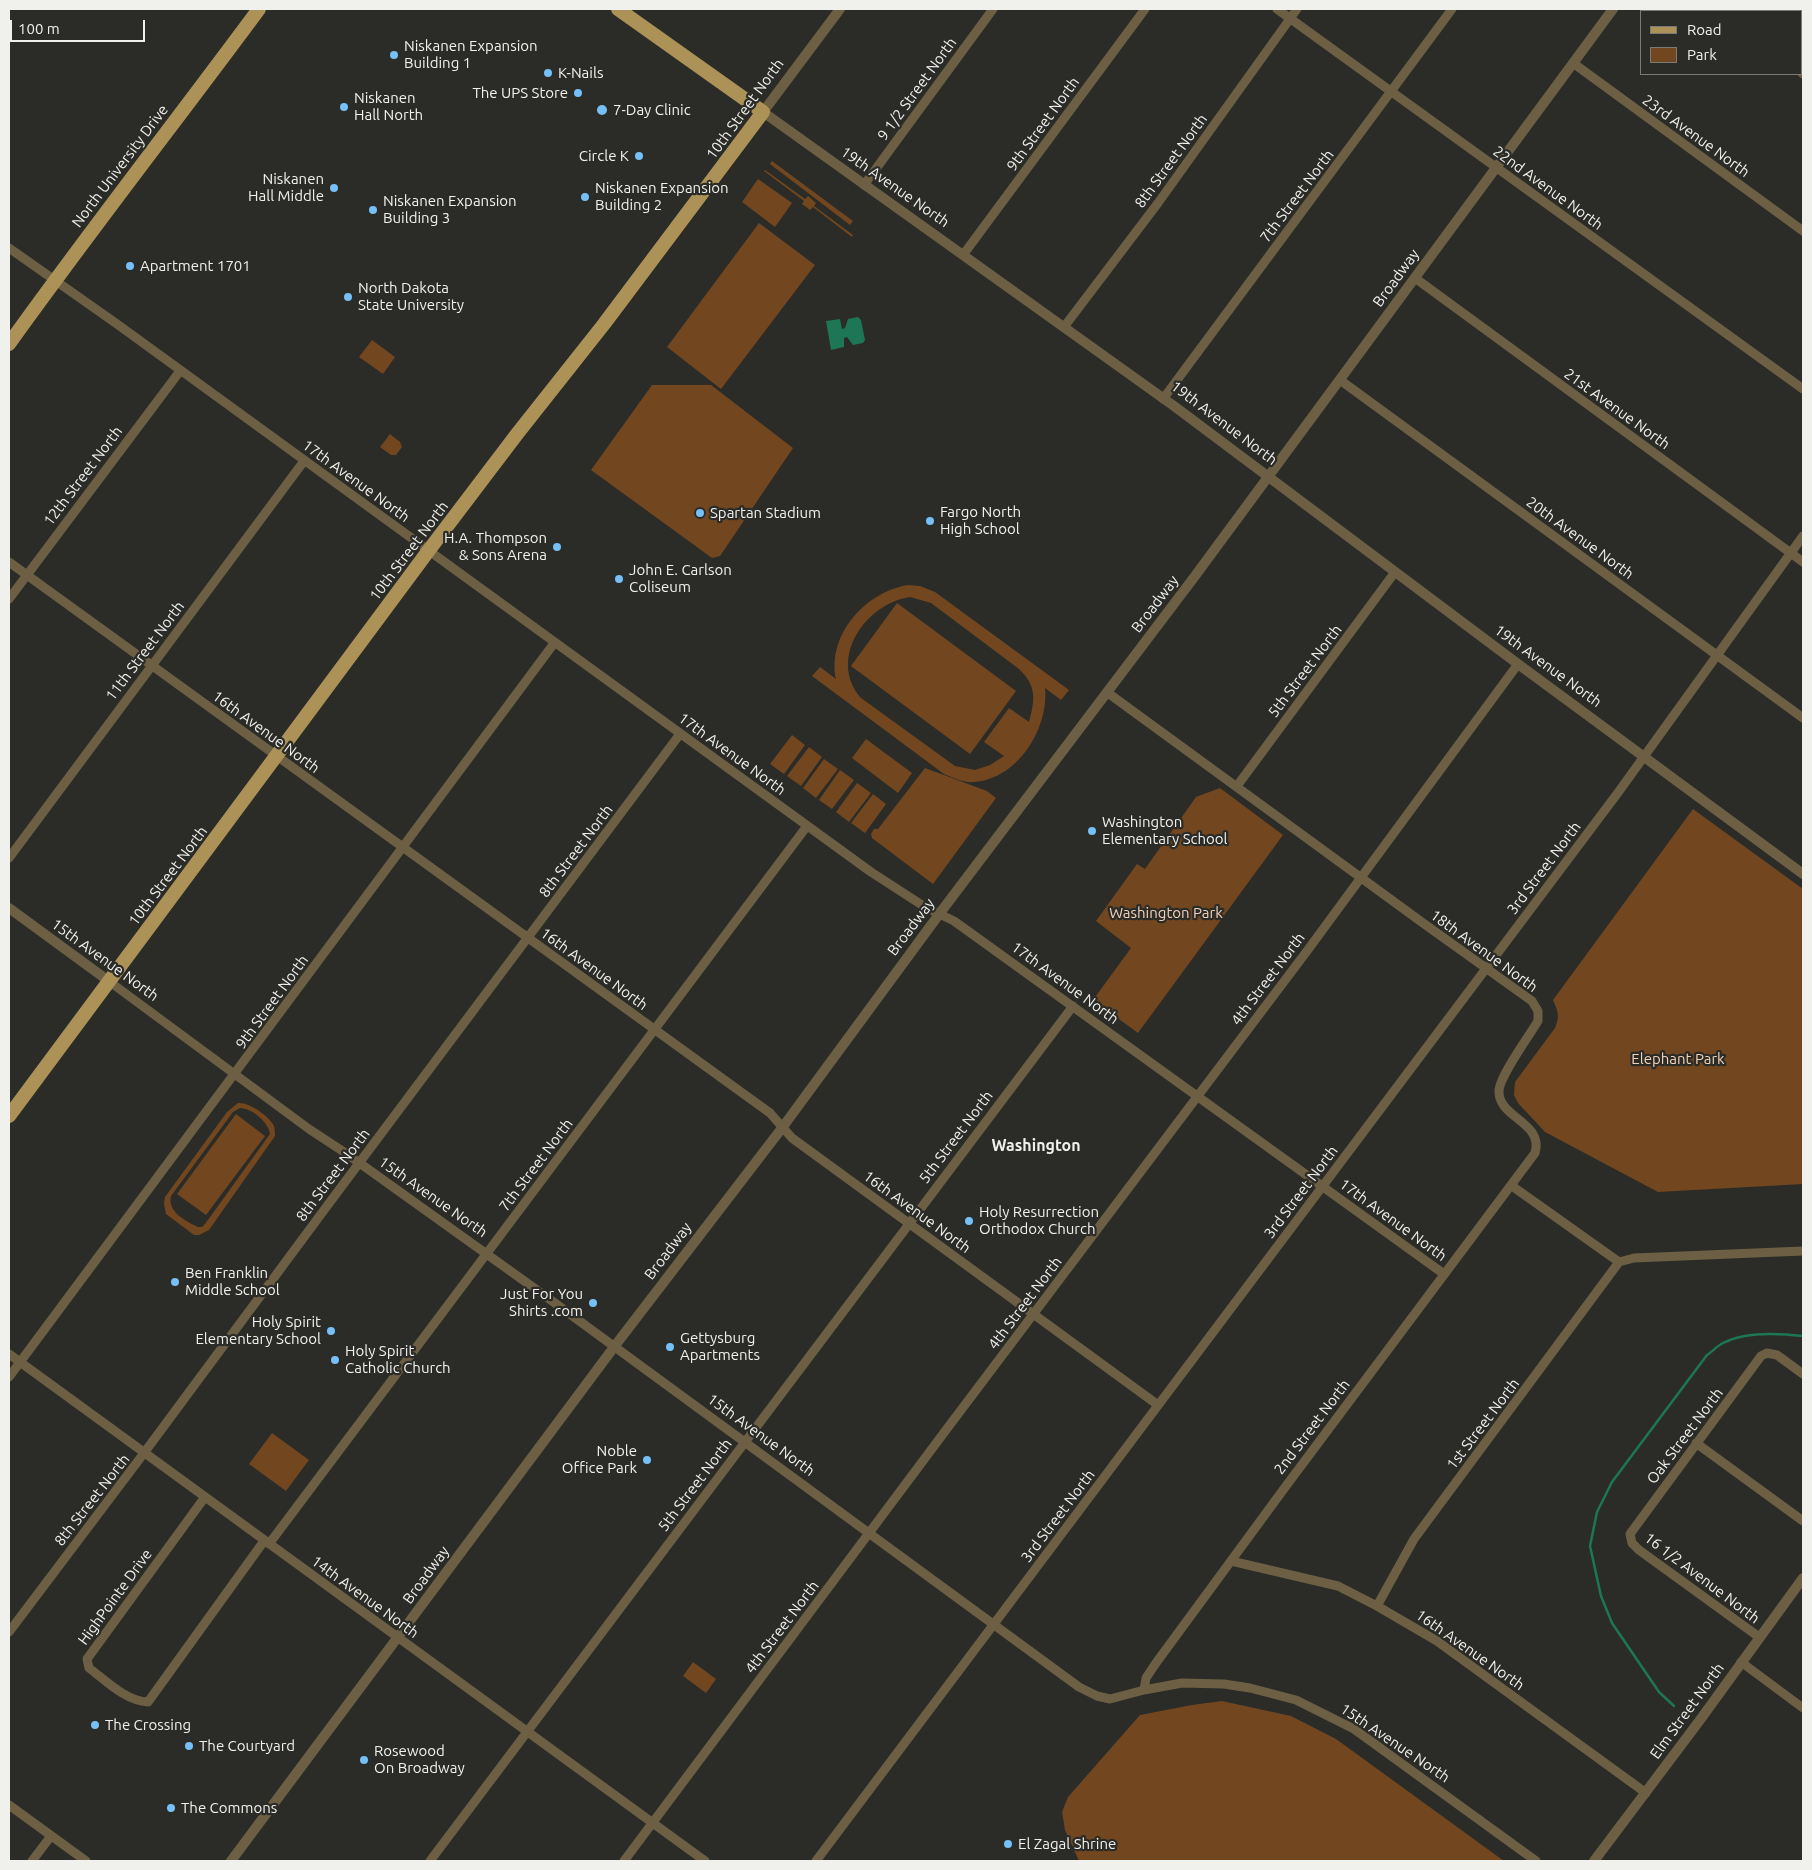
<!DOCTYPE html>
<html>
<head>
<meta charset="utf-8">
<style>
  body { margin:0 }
  #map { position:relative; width:1812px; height:1870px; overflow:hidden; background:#2b2c27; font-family:Ubuntu,sans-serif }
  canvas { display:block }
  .frame { position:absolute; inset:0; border:10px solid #f0f0ed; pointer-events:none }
  .legend { position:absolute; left:1640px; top:10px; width:162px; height:65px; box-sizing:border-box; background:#2b2c27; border:1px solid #7a7a76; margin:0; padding:6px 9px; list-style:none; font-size:15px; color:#f0f0ed }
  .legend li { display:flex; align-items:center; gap:10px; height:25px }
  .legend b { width:25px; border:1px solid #7a7a76 }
  .scale { position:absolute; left:10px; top:20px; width:135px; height:22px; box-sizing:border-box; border:2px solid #f0f0ed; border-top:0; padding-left:6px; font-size:15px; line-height:18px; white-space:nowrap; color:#f0f0ed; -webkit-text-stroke:4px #2b2c27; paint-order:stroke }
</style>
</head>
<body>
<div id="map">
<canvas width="1812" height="1870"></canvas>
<div class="frame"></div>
<ul class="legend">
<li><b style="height:6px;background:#ad9258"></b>Road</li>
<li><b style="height:14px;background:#72461f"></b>Park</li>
</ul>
<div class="scale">100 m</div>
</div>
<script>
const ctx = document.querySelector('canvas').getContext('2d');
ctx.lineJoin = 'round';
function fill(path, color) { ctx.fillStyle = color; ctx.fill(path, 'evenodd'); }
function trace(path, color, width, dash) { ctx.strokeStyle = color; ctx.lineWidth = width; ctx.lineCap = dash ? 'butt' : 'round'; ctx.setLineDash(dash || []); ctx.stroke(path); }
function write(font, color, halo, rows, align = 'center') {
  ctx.font = font + ' Ubuntu,sans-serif'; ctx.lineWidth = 4.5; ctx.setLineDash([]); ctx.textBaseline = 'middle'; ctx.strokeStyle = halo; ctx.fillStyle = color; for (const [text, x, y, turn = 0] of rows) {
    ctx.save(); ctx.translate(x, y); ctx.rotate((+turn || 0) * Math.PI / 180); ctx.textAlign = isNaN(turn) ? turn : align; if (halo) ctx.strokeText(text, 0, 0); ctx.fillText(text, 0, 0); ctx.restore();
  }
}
fill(new Path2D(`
  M772,161L853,221L850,225L770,164Z
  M765,170L805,199L808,196L816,203L814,206L853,235L852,237L813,207L810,210L802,204L804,201L764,171Z
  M758,179L792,203L775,227L742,202Z
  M759,223L815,265L721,389L667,347Z
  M372,340L395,357L383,374L359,357Z
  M652,385H711L793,448L720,556L712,558L591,470Z
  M390,434L400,442L402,447L396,455H391L380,447Z
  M908,585L920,586L935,592L1069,690L1061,700L1045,688C1049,728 1018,779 974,782C964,783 954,778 944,774L812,676L820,667L836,679C827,635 865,592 908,585ZM910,597L931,603L1019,669C1037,686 1035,700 1029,722L1009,708L984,742L1004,756L990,765L975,770L955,766L861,698C827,659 866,603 910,597Z
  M897,603L1016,691L970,754L851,666Z
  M792,735L805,745L784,774L770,764Z
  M866,739L912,773L898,793L852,758Z
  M809,747L822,757L801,786L787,776Z
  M824,759L838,769L816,798L803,788Z
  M925,768L987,791L996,798L933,884L872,838L871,834L874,829H878Z
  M840,770L854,780L832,809L819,800Z
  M857,783L871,793L849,822L836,812Z
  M1220,788L1283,835L1138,1033L1093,1000L1131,948L1096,921L1137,864L1145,869L1196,797Z
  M873,794L886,804L865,833L851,823Z
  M1693,809L1803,889V1184L1658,1192L1545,1132L1518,1103L1514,1095L1515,1082L1555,1028C1560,1017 1558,1011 1553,1000Z
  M238,1103C249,1102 267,1115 273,1124C275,1128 275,1132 275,1136L209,1230L199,1235H194L166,1214L164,1204L165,1197L227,1112ZM240,1108C251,1108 269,1122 270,1134L205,1224L202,1227H198C185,1221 167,1211 171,1196L233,1112Z
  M236,1114L265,1136L206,1215L177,1194Z
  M272,1433L309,1460L286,1491L249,1464Z
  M693,1662L716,1679L706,1693L683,1676Z
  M1222,1701L1291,1716L1336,1739L1504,1861H1079L1065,1830L1062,1812L1068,1797L1140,1715L1192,1705Z`), '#72461f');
fill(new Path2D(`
  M858,317L861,320L865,340L863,343L853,345L847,337L844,338V347L831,350L826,321L840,319L842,329L845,328L848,319Z`), '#1d7655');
trace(new Path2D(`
  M1674,1706L1659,1692L1612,1623L1601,1596L1590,1546L1597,1512L1612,1482L1707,1355C1712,1352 1717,1346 1723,1343C1746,1331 1778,1333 1803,1336`), '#1d7655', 2.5);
trace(new Path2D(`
  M1277,9L1803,389
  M1714,9L1717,11
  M1573,63L1803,231
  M1801,72L1803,74
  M864,185L993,9
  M9,248L117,324L871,872L925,907L954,921L1444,1274
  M963,255L1145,9
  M1415,278L1803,562
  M1064,327L1158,203L1297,9
  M1340,380L1803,718
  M1163,399L1452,9
  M9,562L770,1113L792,1138L1158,1405
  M9,599L180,371
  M1108,693L1423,923L1532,1001L1538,1011V1021C1529,1036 1499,1077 1499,1091C1498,1118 1544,1122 1535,1153L1286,1486L1156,1663L1146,1678L1144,1690
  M1237,786L1395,572
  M9,858L304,461
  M110,982L309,1129L347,1154L548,1298L1079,1687L1097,1696L1110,1699L1144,1690L1182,1683L1224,1684L1250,1688L1296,1700L1354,1729L1536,1861
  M1512,1186L1619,1262
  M1619,1262L1634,1258L1803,1251
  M9,1354L705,1861
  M9,1377L555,642
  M1696,1443L1803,1521
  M205,1497L87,1659L89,1668C106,1681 126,1701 148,1702L264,1541
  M269,1544L807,826
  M1231,1561L1338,1586L1377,1606L1437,1641L1646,1793
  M1377,1606L1414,1539L1619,1262
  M9,1632L144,1453L330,1202L680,734
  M1759,1637L1639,1550L1632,1543L1630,1534L1761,1356L1767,1353L1777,1355L1803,1374
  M1741,1662L1803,1708
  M9,1805L86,1861
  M32,1861L51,1836
  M430,1861L1073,1006
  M624,1861L946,1430L1307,951L1518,664
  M816,1861L1617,794L1803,536`), '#6c5f44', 9);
trace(new Path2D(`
  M840,9L763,112L1174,406L1518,664L1803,874
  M9,908L110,982
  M231,1861L614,1347L782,1128L940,913L1195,576L1613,9
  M1594,1861L1700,1720L1803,1578`), '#6c5f44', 10);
trace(new Path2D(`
  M9,344C90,231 176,121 259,9
  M9,1116L429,550L517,434L604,324L763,112L618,9`), '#ad9258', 14);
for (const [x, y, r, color] of [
  [394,55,5,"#76c0f7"],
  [548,73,5,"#76c0f7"],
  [578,93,5,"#76c0f7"],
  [344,107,5,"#76c0f7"],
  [602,110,6,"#76c0f7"],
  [639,156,5,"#76c0f7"],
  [334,188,5,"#76c0f7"],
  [585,197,5,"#76c0f7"],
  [373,210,5,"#76c0f7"],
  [130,266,5,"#76c0f7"],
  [348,297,5,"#76c0f7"],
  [700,513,5,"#76c0f7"],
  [930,521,5,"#76c0f7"],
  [557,547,5,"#76c0f7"],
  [619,579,5,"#76c0f7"],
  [1092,831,5,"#76c0f7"],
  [969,1221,5,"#76c0f7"],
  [175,1282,5,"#76c0f7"],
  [593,1303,5,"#76c0f7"],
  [331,1331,5,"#76c0f7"],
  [670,1347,5,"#76c0f7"],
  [335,1360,5,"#76c0f7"],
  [647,1460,5,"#76c0f7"],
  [95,1725,5,"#76c0f7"],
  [189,1746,5,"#76c0f7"],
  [364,1760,5,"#76c0f7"],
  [171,1808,5,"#76c0f7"],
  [1008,1844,5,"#76c0f7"]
]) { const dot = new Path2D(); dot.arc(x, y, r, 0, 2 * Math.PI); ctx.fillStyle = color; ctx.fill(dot); trace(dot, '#2b2c27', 2); }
write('15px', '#f0f0ed', '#2b2c27', [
  ["Niskanen Expansion",404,46],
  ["Building 1",404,63],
  ["K-Nails",558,73],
  ["The UPS Store",568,93,"right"],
  ["Niskanen",354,98],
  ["Hall North",354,115],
  ["7-Day Clinic",613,110],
  ["Circle K",629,156,"right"],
  ["Niskanen",324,179,"right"],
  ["Hall Middle",324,196,"right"],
  ["Niskanen Expansion",595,188],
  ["Building 2",595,205],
  ["Niskanen Expansion",383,201],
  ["Building 3",383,218],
  ["Apartment 1701",140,266],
  ["North Dakota",358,288],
  ["State University",358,305],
  ["Fargo North",940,512],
  ["High School",940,529],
  ["Spartan Stadium",710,513],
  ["H.A. Thompson",547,538,"right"],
  ["& Sons Arena",547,555,"right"],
  ["John E. Carlson",629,570],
  ["Coliseum",629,587],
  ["Washington",1102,822],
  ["Elementary School",1102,839],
  ["Holy Resurrection",979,1212],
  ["Orthodox Church",979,1229],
  ["Ben Franklin",185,1273],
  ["Middle School",185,1290],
  ["Just For You",583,1294,"right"],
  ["Shirts .com",583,1311,"right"],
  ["Holy Spirit",321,1322,"right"],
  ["Elementary School",321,1339,"right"],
  ["Gettysburg",680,1338],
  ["Apartments",680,1355],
  ["Holy Spirit",345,1351],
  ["Catholic Church",345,1368],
  ["Noble",637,1451,"right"],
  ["Office Park",637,1468,"right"],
  ["The Crossing",105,1725],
  ["The Courtyard",199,1746],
  ["Rosewood",374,1751],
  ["On Broadway",374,1768],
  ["The Commons",181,1808],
  ["El Zagal Shrine",1018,1844]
], 'left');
write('15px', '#f0f0ed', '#2b2c27', [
  ["9 1/2 Street North",917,89,-54],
  ["10th Street North",745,109,-54],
  ["9th Street North",1043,124,-54],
  ["23rd Avenue North",1696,136,36],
  ["8th Street North",1171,161,-54],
  ["North University Drive",120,166,-53],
  ["19th Avenue North",895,187,35],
  ["22nd Avenue North",1548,188,36],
  ["7th Street North",1297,196,-53],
  ["Broadway",1396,278,-54],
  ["21st Avenue North",1617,409,36],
  ["19th Avenue North",1224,423,37],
  ["12th Street North",83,476,-53],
  ["17th Avenue North",356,481,36],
  ["20th Avenue North",1580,538,36],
  ["10th Street North",409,551,-53],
  ["Broadway",1155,604,-53],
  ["11th Street North",145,651,-53],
  ["19th Avenue North",1548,666,36],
  ["5th Street North",1305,671,-53],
  ["16th Avenue North",266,732,36],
  ["17th Avenue North",732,754,36],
  ["8th Street North",576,851,-53],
  ["3rd Street North",1544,868,-53],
  ["10th Street North",168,876,-53],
  ["Broadway",911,927,-53],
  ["18th Avenue North",1484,951,36],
  ["15th Avenue North",105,960,36],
  ["16th Avenue North",594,969,36],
  ["4th Street North",1268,979,-53],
  ["17th Avenue North",1065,983,36],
  ["9th Street North",272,1002,-54],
  ["5th Street North",956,1137,-53],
  ["7th Street North",536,1165,-53],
  ["8th Street North",333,1175,-53],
  ["3rd Street North",1301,1192,-53],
  ["15th Avenue North",433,1197,35],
  ["16th Avenue North",917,1212,36],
  ["17th Avenue North",1393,1220,36],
  ["Broadway",668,1251,-53],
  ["4th Street North",1025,1303,-53],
  ["1st Street North",1483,1424,-53],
  ["2nd Street North",1312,1427,-53],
  ["15th Avenue North",761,1435,36],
  ["Oak Street North",1685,1436,-53],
  ["5th Street North",695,1485,-53],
  ["8th Street North",92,1500,-52],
  ["3rd Street North",1058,1516,-53],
  ["Broadway",426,1575,-54],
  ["16 1/2 Avenue North",1702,1578,37],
  ["HighPointe Drive",115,1597,-54],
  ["14th Avenue North",365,1597,36],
  ["4th Street North",782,1627,-53],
  ["16th Avenue North",1470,1650,35],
  ["Elm Street North",1687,1711,-54],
  ["15th Avenue North",1395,1743,34]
]);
write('15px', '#f4d2b9', '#2b2c27', [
  ["Washington Park",1166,913],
  ["Elephant Park",1678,1059]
]);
write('bold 16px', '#f0f0ed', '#2b2c27', [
  ["Washington",1036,1146]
]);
</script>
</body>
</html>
